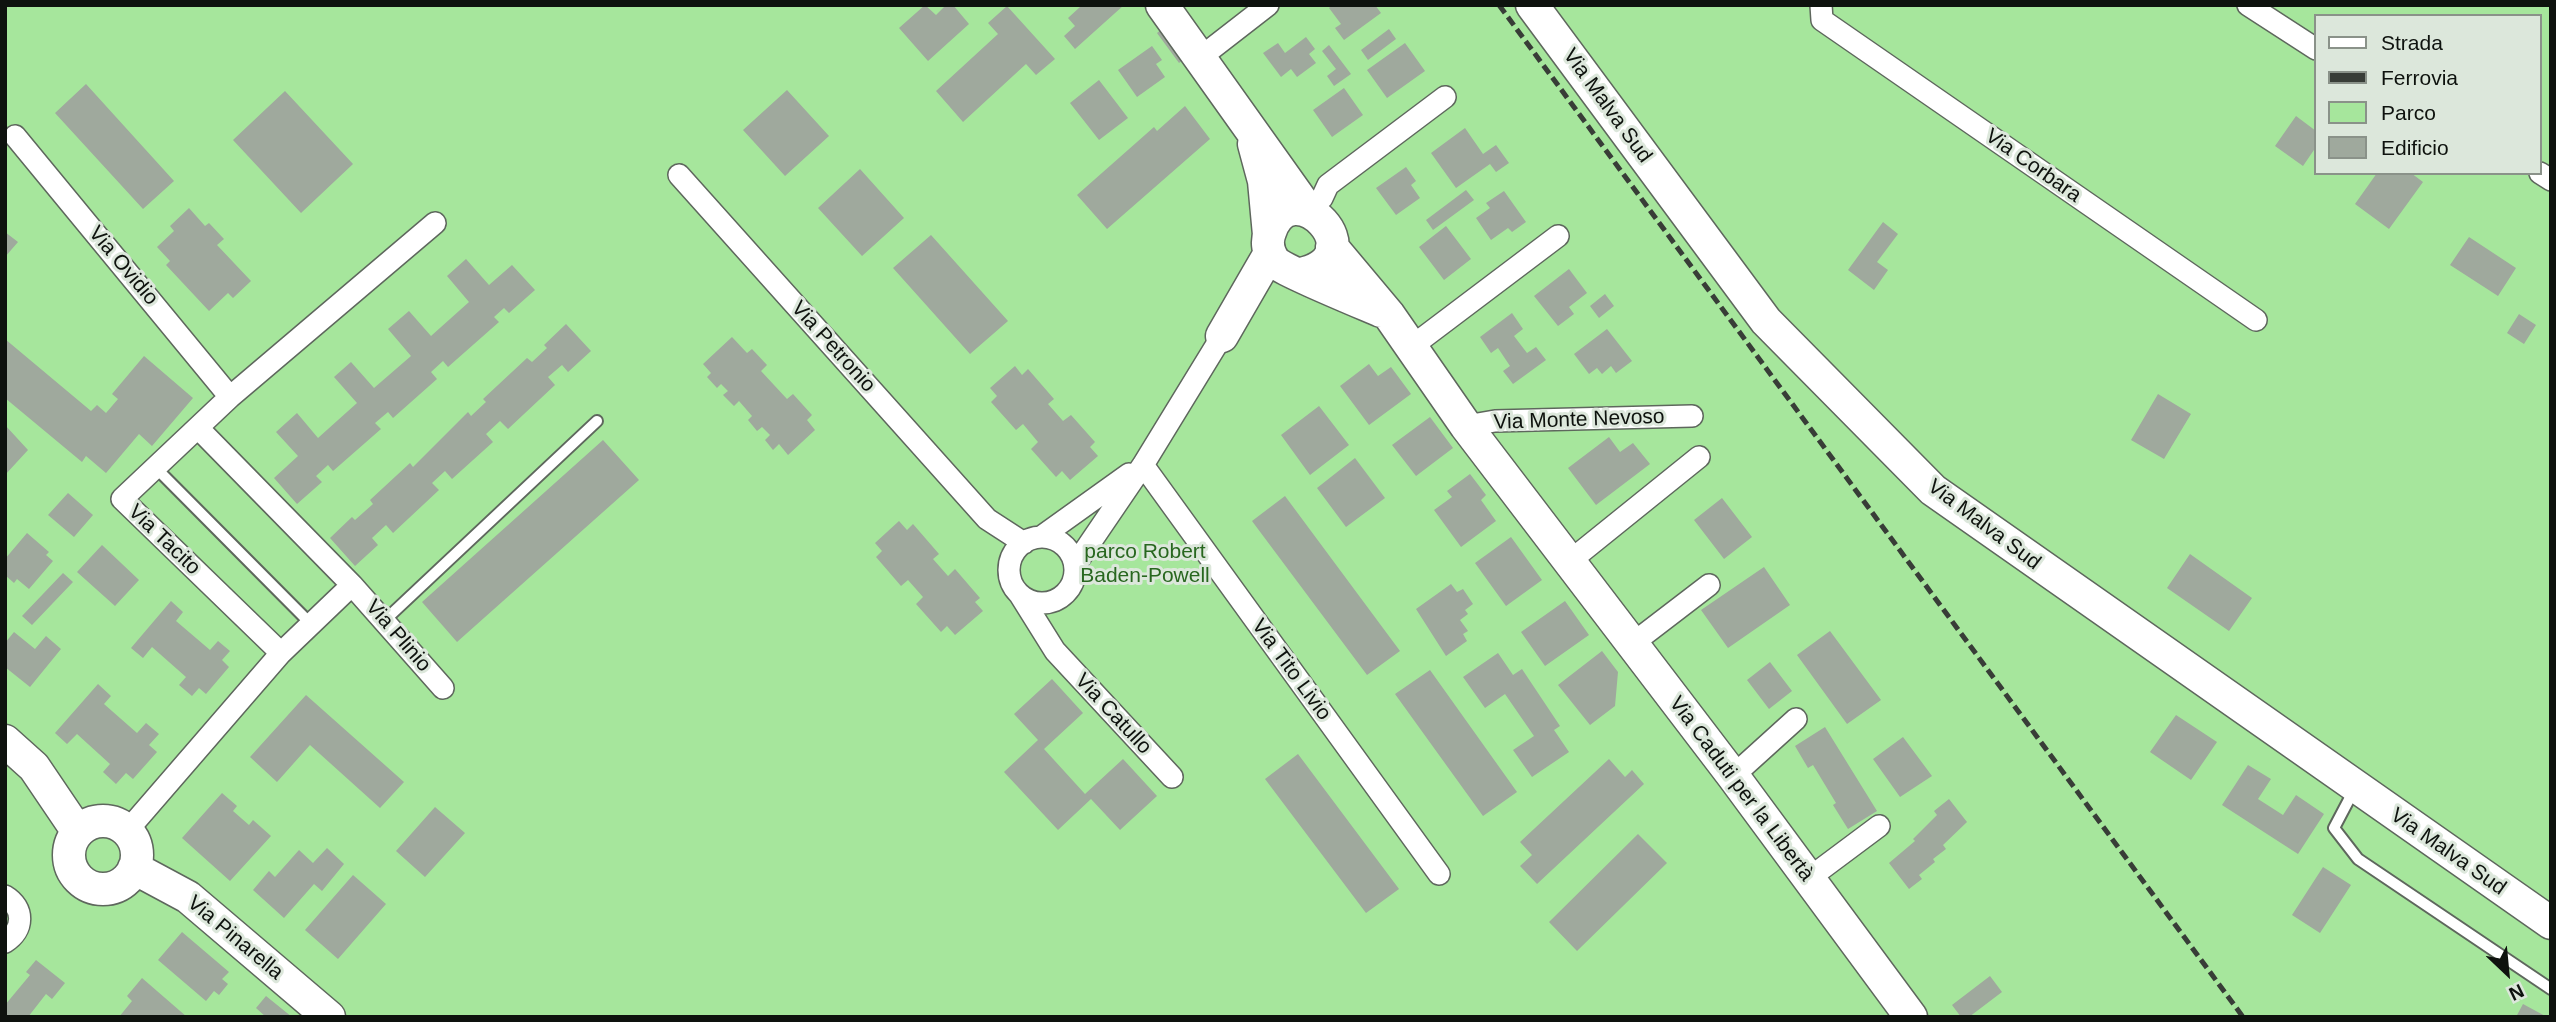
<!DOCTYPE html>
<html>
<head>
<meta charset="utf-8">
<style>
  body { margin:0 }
  #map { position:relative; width:2556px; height:1022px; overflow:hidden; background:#dce7db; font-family:Arial,sans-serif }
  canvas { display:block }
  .frame { position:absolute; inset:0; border:7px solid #0e120e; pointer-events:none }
  .legend { position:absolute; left:2314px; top:14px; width:228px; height:161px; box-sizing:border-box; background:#dce7db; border:2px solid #8a9289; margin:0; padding:9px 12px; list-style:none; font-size:21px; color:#0e120e }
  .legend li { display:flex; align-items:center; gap:14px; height:35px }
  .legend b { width:35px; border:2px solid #8a9289 }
  .north { position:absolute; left:2472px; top:938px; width:70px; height:70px; -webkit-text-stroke:5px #dce7db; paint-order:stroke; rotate:154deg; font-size:19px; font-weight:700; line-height:28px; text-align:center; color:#0e120e }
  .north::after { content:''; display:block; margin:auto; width:24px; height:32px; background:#0e120e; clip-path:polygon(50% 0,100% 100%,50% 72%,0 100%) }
</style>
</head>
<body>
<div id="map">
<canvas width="2556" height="1022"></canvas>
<div class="frame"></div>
<ul class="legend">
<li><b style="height:9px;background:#fff"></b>Strada</li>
<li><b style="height:9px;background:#383d37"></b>Ferrovia</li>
<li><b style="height:19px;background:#a6e69c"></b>Parco</li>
<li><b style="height:19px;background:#9fa99d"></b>Edificio</li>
</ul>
<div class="north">N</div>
</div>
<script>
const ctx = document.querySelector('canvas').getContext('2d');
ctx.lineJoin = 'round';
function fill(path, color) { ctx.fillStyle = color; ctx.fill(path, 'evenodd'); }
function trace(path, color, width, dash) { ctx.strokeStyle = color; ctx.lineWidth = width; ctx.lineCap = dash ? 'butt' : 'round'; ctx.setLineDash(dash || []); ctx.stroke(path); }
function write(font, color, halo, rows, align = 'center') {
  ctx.font = font + ' Arial,sans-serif'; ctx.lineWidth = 6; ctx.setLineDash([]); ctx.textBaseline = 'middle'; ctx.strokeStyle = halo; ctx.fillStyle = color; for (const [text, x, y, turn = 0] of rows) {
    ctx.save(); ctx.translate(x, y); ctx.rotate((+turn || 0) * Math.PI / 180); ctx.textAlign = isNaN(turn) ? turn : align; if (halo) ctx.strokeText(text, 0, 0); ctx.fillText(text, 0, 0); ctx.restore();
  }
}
fill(new Path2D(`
  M5,5H2551V1017H5ZM2316,16H2540V173H2316Z`), '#a6e69c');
fill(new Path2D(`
  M925,5L936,15L946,5H953L969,24L928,61L899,28Z
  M1078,5H1124L1075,49L1064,36L1075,26L1068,18L1080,7Z
  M1332,5H1375L1381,13L1344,40L1335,28L1341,24L1329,8Z
  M1007,6L1055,59L1036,75L1026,64L963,122L936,91L998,34L988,23Z
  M1167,25L1189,55L1179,63L1157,33Z
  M1389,29L1396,39L1368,60L1361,50Z
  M1306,37L1315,49L1309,54L1316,63L1297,77L1291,69L1281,77L1263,53L1278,43L1285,53Z
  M1405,43L1425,71L1387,98L1367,70Z
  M1329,45L1351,74L1334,86L1327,76L1336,69L1322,51Z
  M1152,46L1162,60L1156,64L1165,77L1137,97L1118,70Z
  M1099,80L1128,118L1099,140L1070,103Z
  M86,84L174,181L143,209L55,113Z
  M1344,88L1363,115L1332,137L1313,110Z
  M787,90L829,136L785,176L743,130Z
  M285,91L353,164L301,213L233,140Z
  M1185,106L1210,139L1107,229L1077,195L1154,127L1157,131Z
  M2296,116L2316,131V147L2303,166L2275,146Z
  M1465,128L1483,154L1496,145L1509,163L1496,172L1490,164L1456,188L1431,153Z
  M1406,167L1416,181L1411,185L1420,198L1396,215L1376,188Z
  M860,169L904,218L862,256L818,208Z
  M2377,173H2411L2423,182L2389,229L2355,204Z
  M1466,190L1474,200L1433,230L1426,220Z
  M1504,191L1526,222L1512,232L1508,228L1491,240L1476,218L1490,208L1486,203Z
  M189,208L205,226L209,223L224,239L217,245L251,281L233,298L228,293L209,311L166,265L170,261L157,247L174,231L170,226Z
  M1883,222L1898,234L1877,262L1888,270L1874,290L1848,270Z
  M1446,226L1471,259L1444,280L1419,247Z
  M5,232L18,242L5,257Z
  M931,235L1008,321L970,354L893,268Z
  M2469,237L2516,268L2498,296L2450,265Z
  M466,259L489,285L512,265L535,290L509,313L504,308L494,317L499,322L448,367L443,361L431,372L437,379L393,418L388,412L375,423L381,429L333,471L328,465L316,476L322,482L297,504L274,478L298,456L276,432L297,413L318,438L357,403L334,377L351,362L374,388L411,356L388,329L409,311L431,336L469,302L447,276Z
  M1569,269L1587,293L1569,307L1574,314L1558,326L1534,296Z
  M1605,294L1614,306L1599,318L1590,306Z
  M1512,313L1523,329L1514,336L1527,353L1536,347L1546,360L1513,384L1503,371L1510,366L1498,348L1491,353L1480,337Z
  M2519,314L2536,325L2524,344L2507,333Z
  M566,324L591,351L568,372L562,365L548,377L555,385L508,429L500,421L486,434L493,442L452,479L445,471L432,483L439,490L393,533L386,525L372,538L378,545L355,566L330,538L352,517L355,520L373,504L370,500L410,463L413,467L468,412L471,416L486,402L483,399L527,358L532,362L547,348L544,345Z
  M1607,329L1632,361L1616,373L1611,366L1602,374L1597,368L1589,374L1574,354Z
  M732,337L747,353L752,349L767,365L761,371L787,399L793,394L812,415L807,420L815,430L788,455L779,444L773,450L765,440L770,435L762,427L757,431L748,420L752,416L739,401L734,406L723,395L728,391L721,384L717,388L707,377L711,373L703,364Z
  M5,339L91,411L97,405L106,413L118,399L112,394L144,356L193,398L152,446L139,434L106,473L86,456L82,462L5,398Z
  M1369,364L1378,376L1391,367L1411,394L1369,425L1340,386Z
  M1015,366L1022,375L1028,369L1054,399L1048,404L1063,421L1071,415L1095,442L1090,447L1098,456L1070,480L1062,471L1056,477L1031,449L1038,442L1023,424L1016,430L991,402L997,396L990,388Z
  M2158,394L2191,414L2164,459L2131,440Z
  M1319,406L1349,445L1310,475L1281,435Z
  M1430,417L1453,448L1416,476L1392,445Z
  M5,425L28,450L5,475Z
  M1609,437L1620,452L1633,443L1650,464L1596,505L1568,468Z
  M603,440L639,480L457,642L422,602Z
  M1355,458L1385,498L1346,527L1317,488Z
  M1470,474L1486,495L1481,500L1496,521L1461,547L1434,510L1452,497L1447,491Z
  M68,493L93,515L74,537L48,515Z
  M1285,496L1400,651L1367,675L1252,521Z
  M1722,498L1752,537L1724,559L1694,520Z
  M899,521L907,530L913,524L939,554L933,559L948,576L955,569L980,598L975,602L983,611L955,635L947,626L941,632L916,604L923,597L908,580L901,586L876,557L882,551L875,543Z
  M27,533L49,552L46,555L53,561L29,589L17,579L14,583L5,575V559Z
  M1511,537L1542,580L1506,606L1475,563Z
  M102,545L139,580L115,606L77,572Z
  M2190,554L2252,598L2229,631L2167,588Z
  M1764,567L1790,605L1728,648L1701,610Z
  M63,573L73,582L32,625L22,616Z
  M1451,584L1457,592L1463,589L1473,604L1465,610L1468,614L1460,620L1468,631L1463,634L1467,641L1446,656L1416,609Z
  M171,601L183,612L176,621L210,650L218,641L230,651L222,660L229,667L206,694L199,688L192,696L179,685L186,677L152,647L143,658L131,648Z
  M1565,601L1589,635L1545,666L1521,632Z
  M1830,631L1881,700L1847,724L1797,655Z
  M14,632L35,649L46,636L61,649L30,687L5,667V643Z
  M1602,651L1618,672L1615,706L1590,725L1558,685Z
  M1498,653L1513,675L1522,669L1560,726L1554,730L1569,752L1532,777L1513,750L1534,736L1505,694L1485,708L1463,677Z
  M1770,662L1792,691L1769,709L1747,680Z
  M1430,670L1517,792L1483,816L1395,694Z
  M1052,679L1083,713L1044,749L1085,794L1123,759L1157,796L1120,830L1091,799L1058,830L1004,772L1038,740L1014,714Z
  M98,684L111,696L104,704L137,733L146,723L159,734L149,745L157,752L133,779L126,773L116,784L103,772L110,764L77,734L67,744L55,733Z
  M306,695L404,782L380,808L310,745L277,782L250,757Z
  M2176,715L2217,742L2191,780L2150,752Z
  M1825,727L1877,811L1848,829L1833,805L1836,803L1813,765L1808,768L1795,746Z
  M1903,737L1932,776L1900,797L1873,759Z
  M1298,754L1399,889L1366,913L1265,779Z
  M1609,759L1625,777L1632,770L1644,784L1537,884L1520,866L1532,855L1520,842Z
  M2248,765L2271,779L2258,799L2283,815L2296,795L2324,814L2298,854L2222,805Z
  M222,793L237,806L233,811L249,825L253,820L271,836L230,881L182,838Z
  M1949,799L1967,822L1943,845L1946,849L1933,859L1935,862L1919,875L1922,879L1909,889L1889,863L1915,841L1913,839L1937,815L1934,811Z
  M435,807L465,833L425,877L396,851Z
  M1638,834L1667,863L1577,951L1549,922Z
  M327,848L344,864L322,891L314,884L284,918L253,890L269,871L275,877L299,850L313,863Z
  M2323,867L2351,885L2320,933L2292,915Z
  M353,875L386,904L338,959L305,930Z
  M182,932L229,972L222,979L228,984L219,995L214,991L206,1001L158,960Z
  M36,960L65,983L52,999L46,994L28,1017H5V1005L30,975L26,972Z
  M1990,976L2002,992L1969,1017H1961L1952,1005Z
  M142,978L187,1017H119L132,1001L127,996Z
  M266,996L292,1017H266L256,1008Z
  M2523,1004L2547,1017H2516Z`), '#9fa99d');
const lane = new Path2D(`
  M155,467L310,623
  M384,621L597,421
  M2354,790L2334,828L2358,859L2551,989`);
const street = new Path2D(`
  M1821,5L1822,20L2256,320
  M2248,5L2316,49
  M1201,57L1268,5
  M15,136L230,397
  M2540,173L2551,180
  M679,175L987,519L1024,543
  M1308,210L1322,198L1328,185L1445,97
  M1411,347L1558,236
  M1466,426L1495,421L1692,416
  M1143,465L1439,874
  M1041,537L1129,474
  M1009 570a33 33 0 1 1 66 0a33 33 0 1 1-66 0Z
  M1570,561L1699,457
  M1075,565L1143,465L1222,336
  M352,585L443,688
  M1020,595L1055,651L1172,777
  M1632,644L1709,585
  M281,653L122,499L230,397L435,223
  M1733,776L1796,719
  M127,831L281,653L352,585L199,429
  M1808,879L1879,826
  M5,896C25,908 24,930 5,942`);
const secondary = new Path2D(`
  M1162,5L1308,210
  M1532,5L1766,321L1933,490L2551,923
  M1254,144L1264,181L1269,235
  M1332,247L1389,315L1466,426L1733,776L1911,1017
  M1301,274C1379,256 1291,168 1270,232C1266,242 1268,253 1275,262C1280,269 1365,304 1381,311
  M1222,336L1270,253
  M5,741L34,767L78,832
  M69 855a34 34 0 1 1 68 0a34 34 0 1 1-68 0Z
  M134,868L188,897L329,1017`);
trace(lane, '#5e675d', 14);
trace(street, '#5e675d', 24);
trace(secondary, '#5e675d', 35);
trace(lane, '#fff', 10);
trace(street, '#fff', 21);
trace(secondary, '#fff', 32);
trace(new Path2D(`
  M1499,5L2243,1017`), '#383d37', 5, [10, 5]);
write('21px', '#0e120e', '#dce7db', [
  ["Via Malva Sud",1607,106,54],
  ["Via Corbara",2033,166,35],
  ["Via Ovidio",123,266,50],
  ["Via Petronio",833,347,48],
  ["Via Monte Nevoso",1579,420,-2],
  ["Via Malva Sud",1984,525,37],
  ["Via Tacito",164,540,44],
  ["Via Plinio",398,636,49],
  ["Via Tito Livio",1291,670,54],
  ["Via Catullo",1113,714,47],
  ["Via Caduti per la Libertà",1741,789,53],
  ["Via Malva Sud",2448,852,35],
  ["Via Pinarella",235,938,40]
]);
write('21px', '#28671f', '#dce7db', [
  ["parco Robert",1145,552],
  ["Baden-Powell",1145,576]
]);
</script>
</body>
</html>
